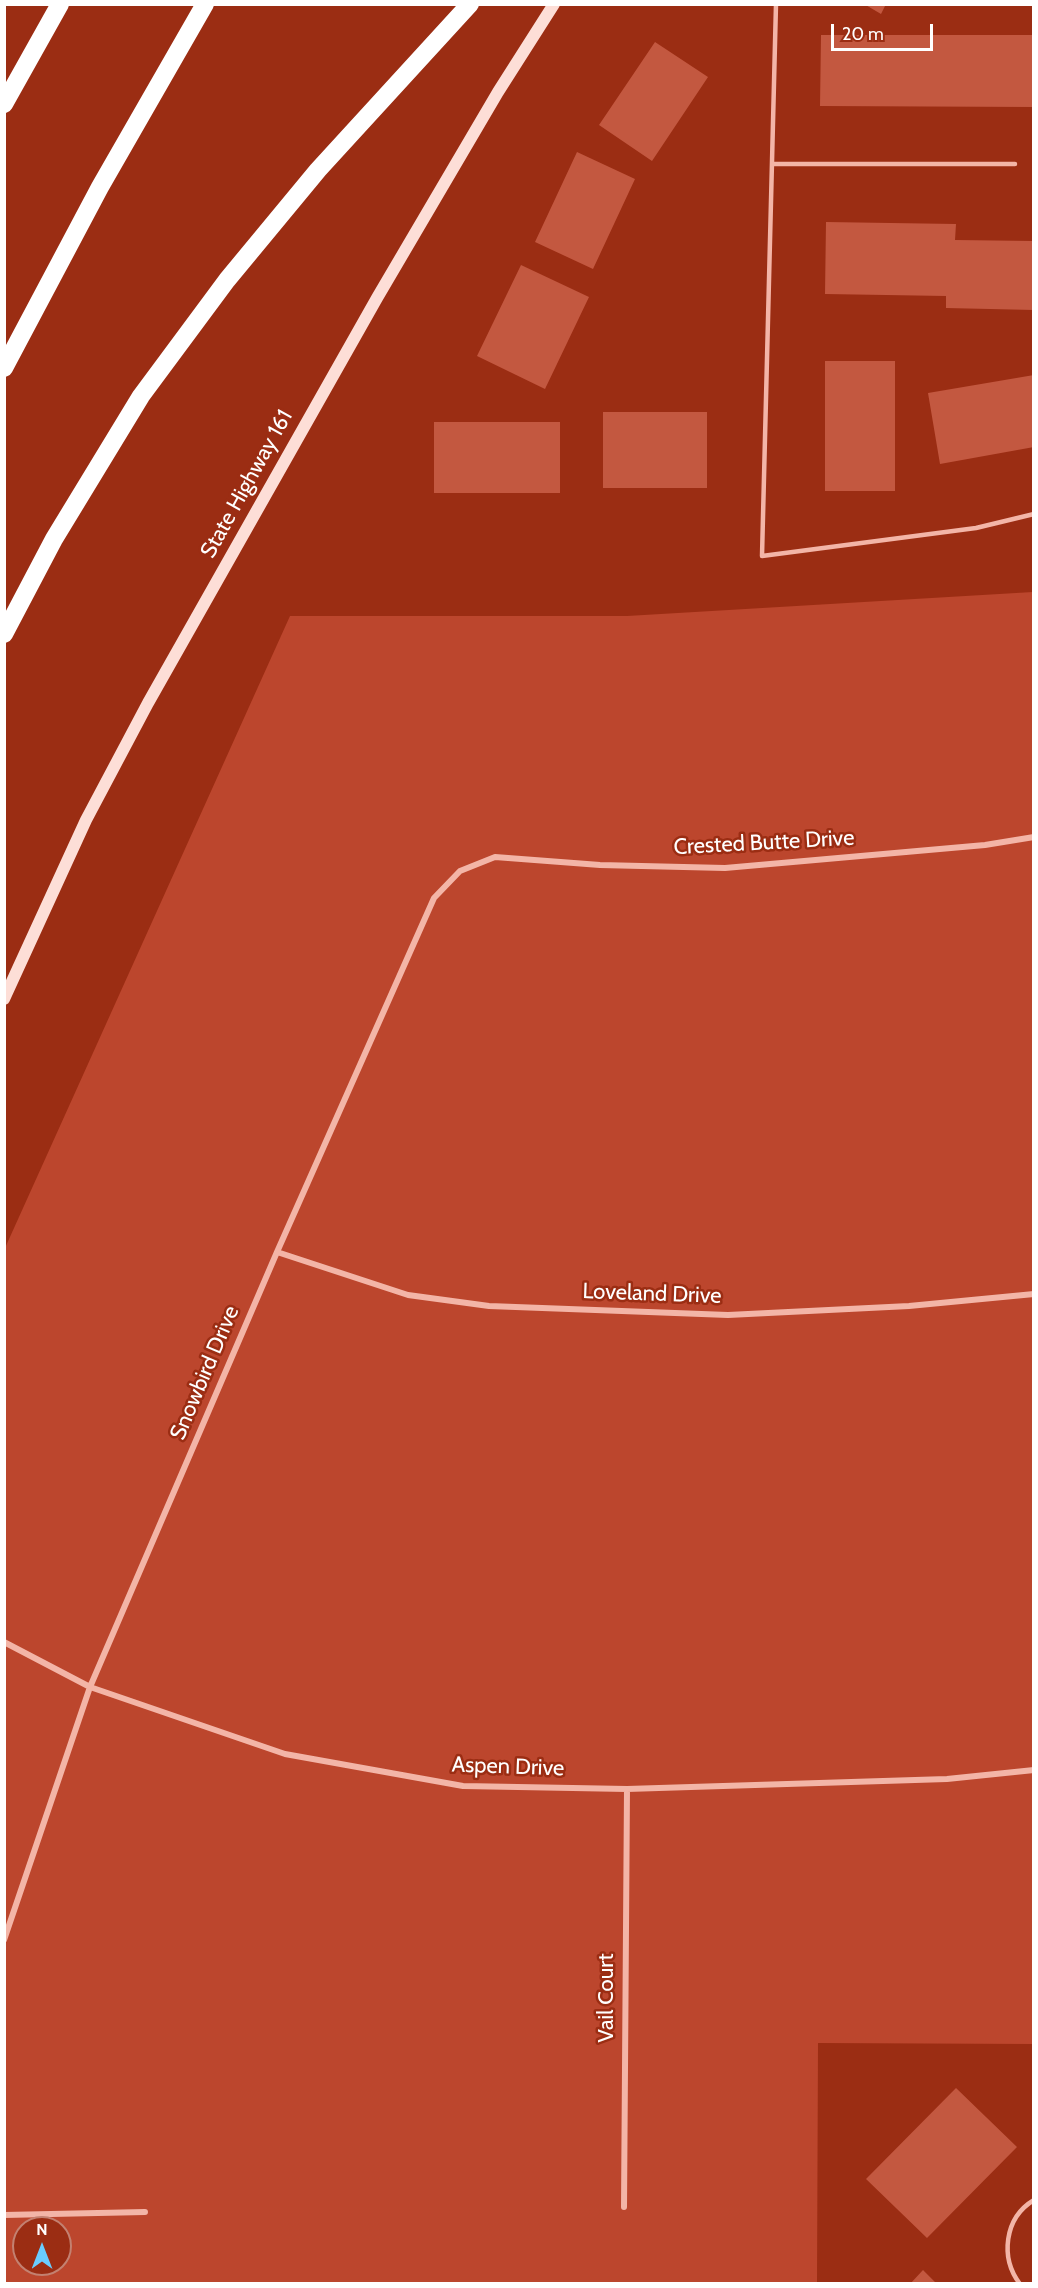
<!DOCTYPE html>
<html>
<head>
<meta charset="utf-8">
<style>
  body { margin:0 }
  #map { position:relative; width:1038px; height:2288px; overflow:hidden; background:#9b2d13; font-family:Cabin,sans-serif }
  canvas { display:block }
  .frame { position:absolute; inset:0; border:6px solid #fff; pointer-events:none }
  .north { position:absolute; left:12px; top:2216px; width:60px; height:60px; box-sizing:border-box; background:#9b2d13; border:2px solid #c38171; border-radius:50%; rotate:0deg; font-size:16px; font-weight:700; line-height:24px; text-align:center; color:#fff }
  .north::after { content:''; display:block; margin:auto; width:21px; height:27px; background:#6accff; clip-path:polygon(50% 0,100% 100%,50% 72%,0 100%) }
  .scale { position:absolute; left:831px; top:24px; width:102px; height:27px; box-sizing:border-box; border:3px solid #fff; border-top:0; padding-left:8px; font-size:18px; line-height:21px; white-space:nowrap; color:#fff; -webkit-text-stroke:4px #9b2d13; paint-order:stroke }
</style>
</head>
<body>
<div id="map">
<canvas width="1038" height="2288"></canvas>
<div class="frame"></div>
<div class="north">N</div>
<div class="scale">20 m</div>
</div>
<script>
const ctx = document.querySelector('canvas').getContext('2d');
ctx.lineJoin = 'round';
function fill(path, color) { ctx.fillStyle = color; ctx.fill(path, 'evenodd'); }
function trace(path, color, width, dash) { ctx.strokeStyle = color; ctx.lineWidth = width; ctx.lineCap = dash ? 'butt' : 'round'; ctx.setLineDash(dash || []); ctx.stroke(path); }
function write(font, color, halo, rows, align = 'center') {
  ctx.font = font + ' Cabin,sans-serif'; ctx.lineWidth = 5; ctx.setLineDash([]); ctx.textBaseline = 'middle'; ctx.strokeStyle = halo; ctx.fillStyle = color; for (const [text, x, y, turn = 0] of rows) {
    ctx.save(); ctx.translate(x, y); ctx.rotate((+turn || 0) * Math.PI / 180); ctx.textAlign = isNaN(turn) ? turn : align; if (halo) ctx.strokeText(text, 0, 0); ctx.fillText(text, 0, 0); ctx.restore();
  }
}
fill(new Path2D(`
  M1033,592V2044L818,2043L817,2283L5,2284V1248L290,616H627ZM24,2228H60V2264H24Z`), '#bc462d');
fill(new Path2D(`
  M864,4H886L881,14Z
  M821,35H1034V107L820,106Z
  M655,42L708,77L652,161L599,125Z
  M577,152L635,179L593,269L535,242Z
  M826,222L956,224L955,240L1034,241V310L946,308V296L825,294Z
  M521,265L589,297L545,389L477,356Z
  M825,361H895V491H825Z
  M1034,375V447L940,464L928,393Z
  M603,412H707V488H603Z
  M434,422H560V493H434Z
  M956,2088L1017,2147L927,2238L866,2179Z
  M923,2270L937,2284H910Z`), '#c35840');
trace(new Path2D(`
  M776,4L762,556L976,528L1034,514
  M772,164H1015
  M1020,2284C1000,2258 1004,2218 1034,2200`), '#f3b5a7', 4.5);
trace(new Path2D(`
  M277,1252L408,1295L489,1306L728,1315L909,1306L1034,1294
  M4,1642L90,1687L285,1754L463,1786L627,1789L947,1779L1034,1770
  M4,1940L90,1687L277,1252L434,898L460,871L495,857L600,865L725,868L985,845L1034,837
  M624,2207L627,1789
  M4,2215L145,2212`), '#f3b5a7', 6);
trace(new Path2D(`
  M4,999L86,820L148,703L377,298L498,92L554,4`), '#fdded7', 12);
trace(new Path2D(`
  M4,104L60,4
  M4,368L100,187L205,4
  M4,634L54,539L141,396L227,280L318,170L470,4`), '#fff', 18);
write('22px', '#fff', '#9b2d13', [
  ["State Highway 161",247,484,-61],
  ["Crested Butte Drive",764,843,-3],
  ["Loveland Drive",652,1294,2],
  ["Snowbird Drive",205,1373,-67],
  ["Aspen Drive",508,1767,2],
  ["Vail Court",607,1998,-90]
]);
</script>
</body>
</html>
